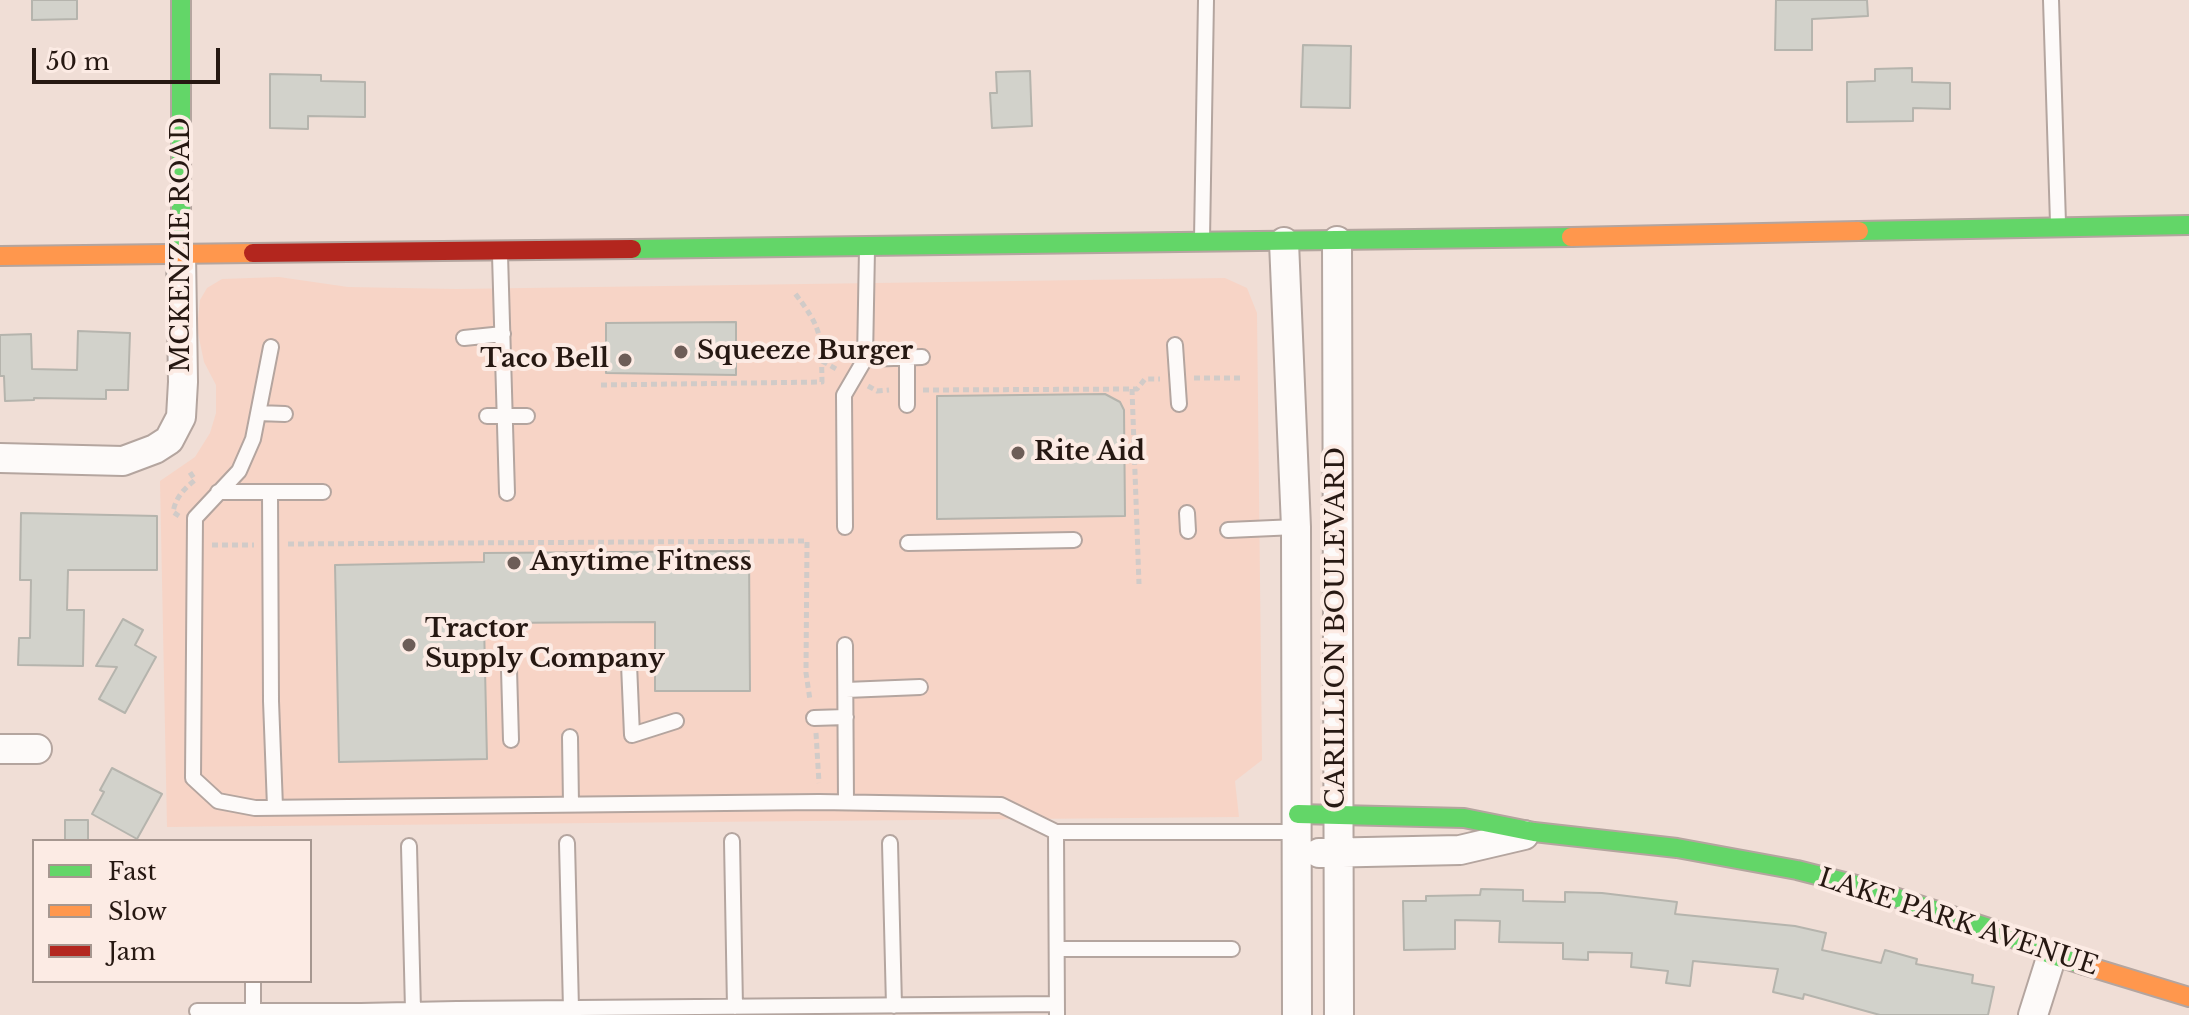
<!DOCTYPE html>
<html>
<head>
<meta charset="utf-8">
<style>
  body { margin:0 }
  #map { position:relative; width:2189px; height:1015px; overflow:hidden; background:#f0ded6; font-family:"Libre Baskerville",serif }
  canvas { display:block }
  .legend { position:absolute; left:32px; top:839px; width:280px; height:144px; box-sizing:border-box; background:#fcebe4; border:2px solid #a69790; margin:0; padding:10px 14px; list-style:none; font-size:24px; color:#261812 }
  .legend li { display:flex; align-items:center; gap:16px; height:40px }
  .legend b { width:40px; border:2px solid #a69790 }
  .scale { position:absolute; left:32px; top:48px; width:188px; height:36px; box-sizing:border-box; border:4px solid #261812; border-top:0; padding-left:10px; font-size:24px; line-height:28px; white-space:nowrap; color:#261812; -webkit-text-stroke:6px #fcebe4; paint-order:stroke }
</style>
</head>
<body>
<div id="map">
<canvas width="2189" height="1015"></canvas>
<ul class="legend">
<li><b style="height:10px;background:#63d668"></b>Fast</li>
<li><b style="height:10px;background:#ff974d"></b>Slow</li>
<li><b style="height:10px;background:#b3261e"></b>Jam</li>
</ul>
<div class="scale">50 m</div>
</div>
<script>
const ctx = document.querySelector('canvas').getContext('2d');
ctx.lineJoin = 'round';
function fill(path, color) { ctx.fillStyle = color; ctx.fill(path, 'evenodd'); }
function trace(path, color, width, dash) { ctx.strokeStyle = color; ctx.lineWidth = width; ctx.lineCap = dash ? 'butt' : 'round'; ctx.setLineDash(dash || []); ctx.stroke(path); }
function write(font, color, halo, rows, align = 'center') {
  ctx.font = font + ' "Libre Baskerville",serif'; ctx.lineWidth = 8; ctx.setLineDash([]); ctx.textBaseline = 'middle'; ctx.strokeStyle = halo; ctx.fillStyle = color; for (const [text, x, y, turn = 0] of rows) {
    ctx.save(); ctx.translate(x, y); ctx.rotate((+turn || 0) * Math.PI / 180); ctx.textAlign = isNaN(turn) ? turn : align; if (halo) ctx.strokeText(text, 0, 0); ctx.fillText(text, 0, 0); ctx.restore();
  }
}
fill(new Path2D(`
  M279,277L348,287L456,289L1225,278L1247,288L1257,313L1262,760L1235,781L1239,817L167,827L160,481L195,457L210,433L216,413V385L204,362L197,328L200,300L207,288L222,279Z`), '#f7d4c6');
const building = new Path2D(`
  M32,0H77V19L32,20Z
  M1776,0H1867L1868,16L1812,19V50H1775Z
  M1303,45L1351,46L1350,108L1301,107Z
  M1912,68V82L1950,83V109L1913,108V121L1847,122V82L1875,81V69Z
  M1030,71L1032,126L992,128L990,93H997L996,72Z
  M270,74L321,75V81L365,82V117L308,116V129L270,128Z
  M736,322V375L606,373V323Z
  M78,331L130,333L128,390H106V399L34,398V400L5,401L4,376H0V335L31,334L32,369L77,370Z
  M1105,394L1120,402L1124,410L1125,516L937,519V396Z
  M21,513L157,516V570H68L67,610H84L83,666L18,665L19,638H30L31,580H20Z
  M749,551L750,691H655V622L484,623L487,759L339,762L335,565L484,562V553Z
  M123,619L143,630L135,645L156,657L125,713L99,699L117,667L96,666Z
  M112,768L162,794L137,839L92,814L104,792L100,790Z
  M65,820H88V841H65Z
  M1481,889L1523,890V901L1565,902V892L1602,893L1677,902L1675,914L1795,926L1826,933L1822,950L1881,963L1885,950L1917,959L1916,964L1973,975L1972,983L1994,987L1988,1015H1880L1804,994L1803,999L1773,992L1778,969L1693,961L1690,986L1666,983L1668,971L1631,967L1632,953L1588,952V960L1563,959V943L1499,942L1500,921L1455,920V949L1404,950L1403,901H1426V896L1480,895Z`);
fill(building, '#d2d2cb');
trace(building, '#b5b4ad', 2);
const lane = new Path2D(`
  M2051,0L2058,223
  M1202,239L1206,0
  M500,255L507,493
  M464,338L503,334
  M1175,345L1179,404
  M271,347L253,439L239,471L195,518L193,778L218,801L255,808L819,802L1001,805L1056,832H1298
  M907,357V405
  M865,359L922,357
  M258,413L285,414
  M487,416H527
  M218,492H323
  M270,492L271,701L275,807
  M1187,513L1188,531
  M845,527L844,395L865,359L867,249
  M1228,530L1296,527
  M908,543L1074,540
  M845,645L846,802
  M629,664L632,735L676,721
  M509,669L511,740
  M846,690L920,687
  M814,718L846,717
  M570,737L571,804
  M1056,832L1057,1015
  M732,841L735,1007
  M567,843L571,1009
  M890,843L894,1006
  M409,846L413,1010
  M1057,949H1232
  M253,981V1011
  M197,1011H361
  M361,1015V1011L457,1009L1057,1004`);
const street = new Path2D(`
  M1337,241L1339,1015
  M1284,242L1296,527L1297,1015
  M0,458L123,461L155,449L169,440L181,417L183,382L181,254
  M0,749H37
  M1319,853L1460,850L1524,835
  M2033,1015L2052,955`);
const fast = new Path2D(`
  M181,0V254
  M1859,231L2189,225
  M632,249L1571,237
  M1298,814L1464,818L1534,832L1677,848L1797,870L1864,887L1992,929L2052,955L2084,965`);
const slow = new Path2D(`
  M1571,237L1859,231
  M0,256L253,253
  M2084,965L2189,997`);
const jam = new Path2D(`
  M253,253L632,249`);
trace(lane, '#b4a59f', 18);
trace(street, '#b4a59f', 32);
trace(fast, '#b4a59f', 22);
trace(slow, '#b4a59f', 22);
trace(jam, '#b4a59f', 22);
trace(new Path2D(`
  M822,361L838,370
  M1194,378H1242
  M601,385L822,382C821,335 823,330 794,292
  M868,386L877,391L889,390
  M1132,389L1139,584
  M923,390L1137,389L1145,379H1160
  M179,516L173,512C176,497 183,490 195,480L189,471
  M288,544L807,541L806,673L810,700
  M212,545H254
  M816,733L819,783`), '#d1cbc8', 5, [6, 4]);
trace(lane, '#fdfaf9', 14);
trace(street, '#fdfaf9', 28);
trace(fast, '#63d668', 18);
trace(slow, '#ff974d', 18);
trace(jam, '#b3261e', 18);
for (const [x, y, r, color] of [
  [681,352,8,"#6d5d57"],
  [625,360,8,"#6d5d57"],
  [1018,453,8,"#6d5d57"],
  [514,563,8,"#6d5d57"],
  [409,645,8,"#6d5d57"]
]) { const dot = new Path2D(); dot.arc(x, y, r, 0, 2 * Math.PI); ctx.fillStyle = color; ctx.fill(dot); trace(dot, '#fcebe4', 3); }
write('26px', '#261812', '#fcebe4', [
  ["MCKENZIE ROAD",182,245,-90],
  ["CARILLION BOULEVARD",1337,628,-90],
  ["LAKE PARK AVENUE",1958,923,18]
]);
write('bold 26px', '#261812', '#fcebe4', [
  ["Squeeze Burger",697,352],
  ["Taco Bell",609,360,"right"],
  ["Rite Aid",1034,453],
  ["Anytime Fitness",530,563],
  ["Tractor",425,630],
  ["Supply Company",425,660]
], 'left');
</script>
</body>
</html>
